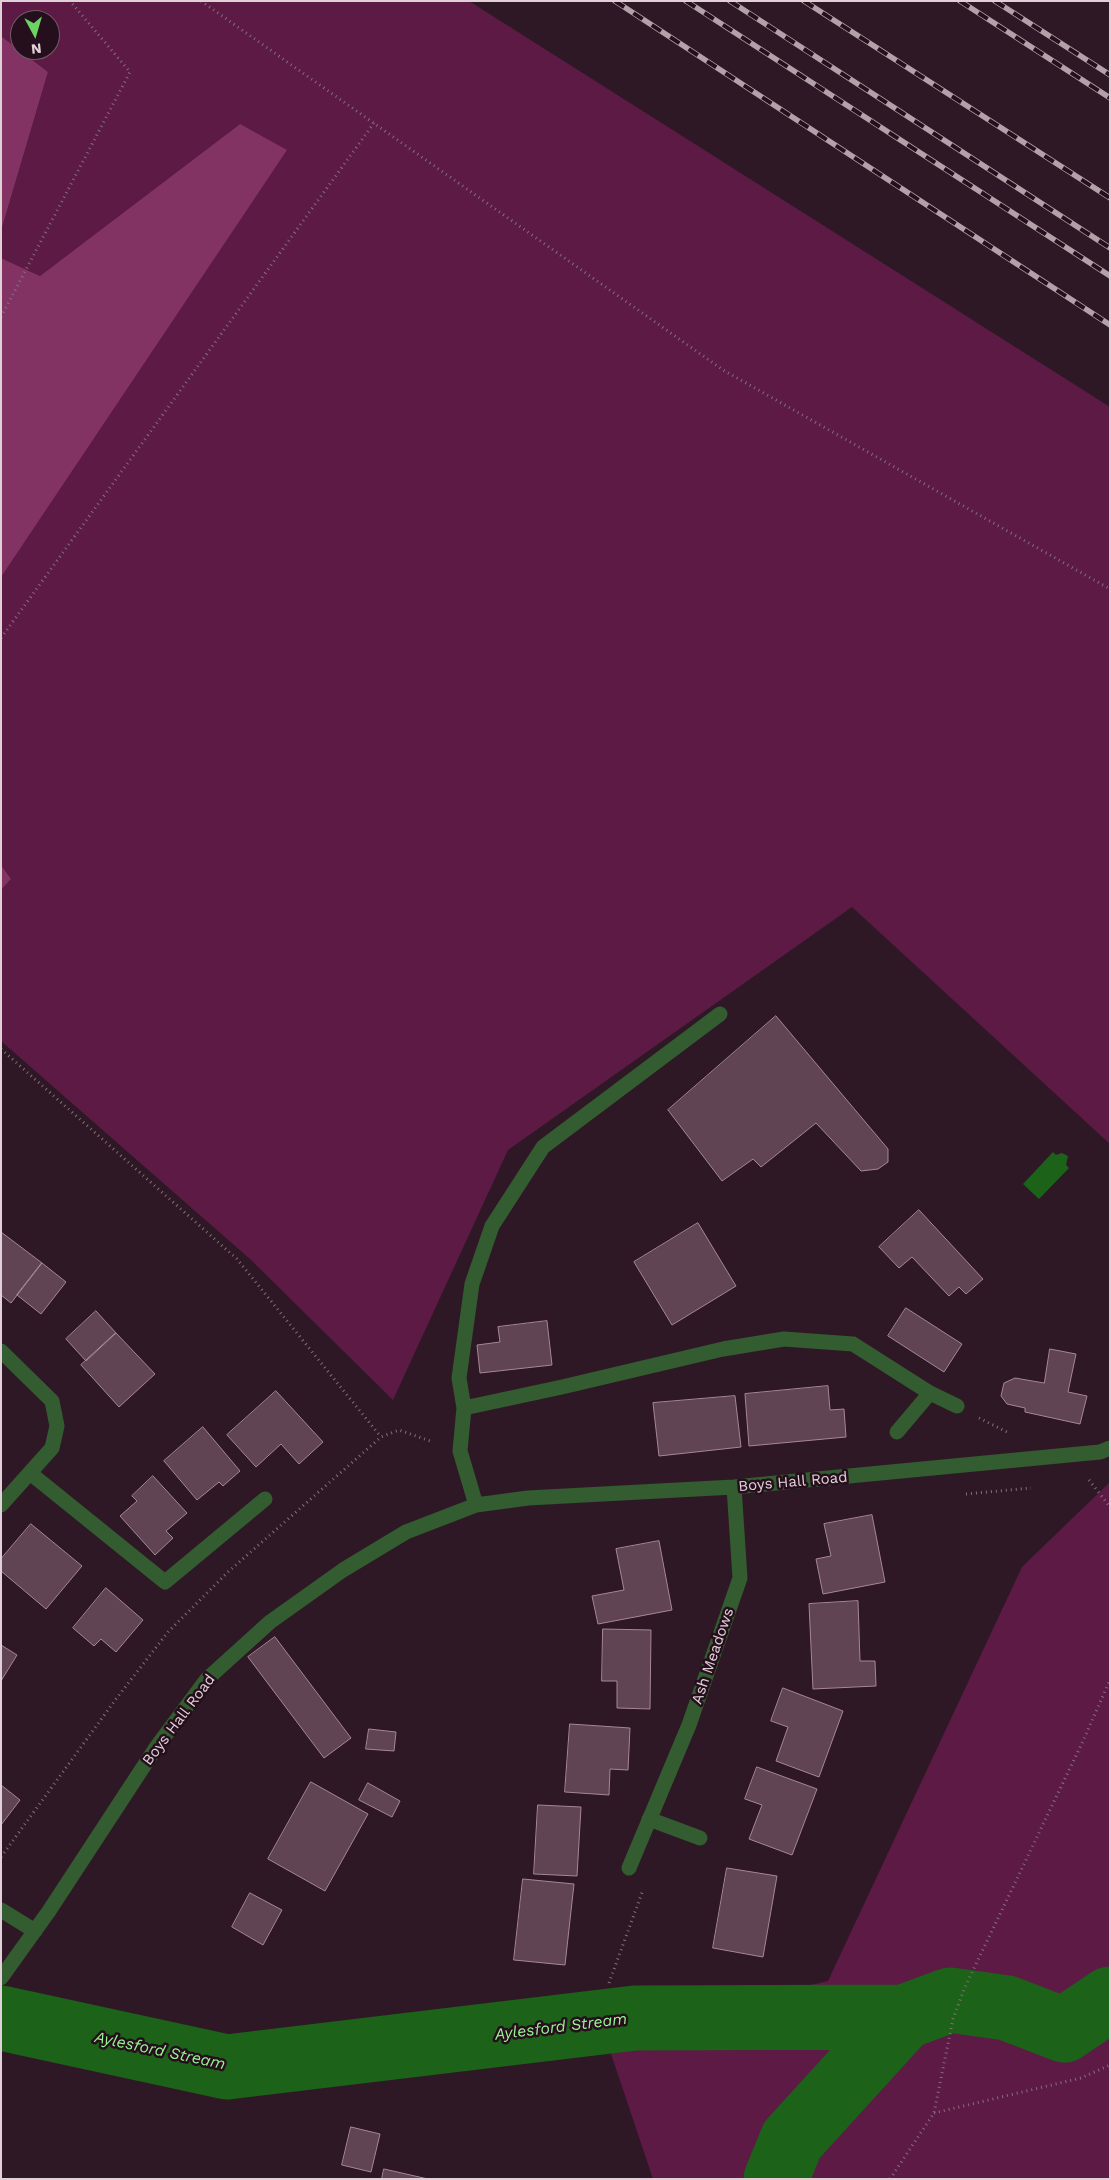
<!DOCTYPE html>
<html>
<head>
<meta charset="utf-8">
<style>
  body { margin:0 }
  #map { position:relative; width:1111px; height:2180px; overflow:hidden; background:#2f1826; font-family:"Work Sans",sans-serif }
  canvas { display:block }
  .frame { position:absolute; inset:0; border:2px solid #e1d0d8; pointer-events:none }
  .north { position:absolute; left:10px; top:10px; width:50px; height:50px; box-sizing:border-box; background:#250f1c; border:1px solid #705c67; border-radius:50%; rotate:174deg; font-size:14px; font-weight:700; line-height:20px; text-align:center; color:#e1d0d8 }
  .north::after { content:''; display:block; margin:auto; width:18px; height:22px; background:#6ad364; clip-path:polygon(50% 0,100% 100%,50% 72%,0 100%) }
</style>
</head>
<body>
<div id="map">
<canvas width="1111" height="2180"></canvas>
<div class="frame"></div>
<div class="north">N</div>
</div>
<script>
const ctx = document.querySelector('canvas').getContext('2d');
ctx.lineJoin = 'round';
function fill(path, color) { ctx.fillStyle = color; ctx.fill(path, 'evenodd'); }
function trace(path, color, width, dash) { ctx.strokeStyle = color; ctx.lineWidth = width; ctx.lineCap = dash ? 'butt' : 'round'; ctx.setLineDash(dash || []); ctx.stroke(path); }
function write(font, color, halo, rows, align = 'center') {
  ctx.font = font + ' "Work Sans",sans-serif'; ctx.lineWidth = 5; ctx.setLineDash([]); ctx.textBaseline = 'middle'; ctx.strokeStyle = halo; ctx.fillStyle = color; for (const [text, x, y, turn = 0] of rows) {
    ctx.save(); ctx.translate(x, y); ctx.rotate((+turn || 0) * Math.PI / 180); ctx.textAlign = isNaN(turn) ? turn : align; if (halo) ctx.strokeText(text, 0, 0); ctx.fillText(text, 0, 0); ctx.restore();
  }
}
fill(new Path2D(`
  M1,1H469L1110,407V1144L852,907L508,1150L393,1400L250,1259L1,1041V890L11,879L1,865V571L240,124L40,276L1,258V231L48,72L1,36ZM20,20H50V50H20Z
  M1110,1482V2179H653L604,2033L828,1981L1022,1567Z`), '#5c1a45');
fill(new Path2D(`
  M1,36L48,72L1,231Z
  M240,124L287,150L1,577V258L40,276Z
  M1,865L11,879L1,890Z`), '#833264');
fill(new Path2D(`
  M1053,1152L1056,1155L1062,1153L1068,1156L1066,1165L1069,1168L1039,1199L1023,1184Z`), '#1c6219');
trace(new Path2D(`
  M1,2018L227,2067L635,2018L904,2017L950,2000L1007,2008L1064,2030L1110,1999
  M776,2179L792,2140L904,2017`), '#1c6219', 65);
const building = new Path2D(`
  M776,1016L888,1149V1162L878,1169L861,1171L816,1123L761,1167L753,1159L722,1181L668,1110Z
  M919,1210L983,1279L966,1294L959,1287L949,1296L912,1257L899,1268L879,1247Z
  M698,1223L736,1286L672,1325L634,1262Z
  M1,1232L42,1263L11,1303L1,1295Z
  M42,1263L66,1282L41,1314L17,1295Z
  M906,1308L962,1344L944,1372L888,1336Z
  M96,1311L116,1333L86,1361L66,1339Z
  M547,1321L552,1365L480,1373L477,1345L500,1342L498,1327Z
  M116,1333L155,1374L119,1407L81,1365Z
  M1050,1349L1076,1354L1068,1392L1087,1396L1080,1424L1025,1412V1408L1007,1404L1001,1396L1004,1383L1015,1378L1044,1383Z
  M828,1386L830,1410L844,1409L846,1437L749,1446L745,1394Z
  M276,1391L323,1442L299,1464L281,1444L256,1467L227,1435Z
  M735,1396L741,1447L659,1456L653,1403Z
  M203,1427L240,1471L223,1486L219,1482L197,1500L164,1461Z
  M153,1476L187,1513L166,1531L173,1538L155,1555L120,1516L137,1501L132,1496Z
  M872,1515L885,1582L823,1594L816,1559L831,1556L824,1524Z
  M31,1524L82,1566L46,1609L1,1571V1559Z
  M659,1541L672,1610L598,1624L592,1596L624,1590L616,1549Z
  M106,1588L143,1620L116,1652L101,1639L94,1646L73,1628Z
  M858,1601L860,1661H875L876,1686L813,1689L809,1604Z
  M603,1629L651,1630L650,1709L617,1708V1681H602Z
  M275,1637L351,1738L324,1758L248,1657Z
  M1,1645L17,1655L1,1681Z
  M783,1688L843,1711L819,1777L776,1761L788,1727L771,1721Z
  M570,1724L630,1728L628,1770L610,1769L609,1795L565,1792Z
  M369,1729L396,1732L394,1751L366,1749Z
  M757,1767L817,1789L792,1855L749,1839L762,1805L745,1799Z
  M311,1782L368,1814L325,1891L268,1859Z
  M368,1783L400,1801L392,1817L359,1800Z
  M1,1785L20,1800L1,1825Z
  M538,1805L581,1807L577,1876L534,1874Z
  M727,1868L777,1876L763,1957L713,1948Z
  M523,1879L574,1884L565,1965L514,1960Z
  M250,1893L282,1910L263,1945L232,1927Z
  M351,2127L380,2134L371,2172L342,2165Z
  M384,2169L428,2179H382Z`);
fill(building, '#604453');
trace(building, '#a68797', 1);
trace(new Path2D(`
  M201,1L723,370L1110,589
  M1,317L130,72L70,1
  M1,638L374,123
  M1,1049L237,1259L381,1437
  M979,1418L1009,1433
  M1089,1480L1110,1507
  M966,1494L1031,1488
  M1,1857L116,1699L168,1632L228,1572L381,1437L399,1430L433,1442
  M609,1983L643,1890
  M934,2113L1081,2078L1110,2065
  M890,2179L934,2113L953,2019L965,1987L1083,1741L1110,1680`), '#836f7a', 3, [1, 4]);
trace(new Path2D(`
  M1,1351L52,1401L57,1426L52,1448L1,1505
  M464,1408L459,1378L472,1284L492,1226L543,1147L720,1014
  M897,1432L930,1393
  M30,1473L165,1582L265,1499
  M476,1505L460,1451L464,1408L562,1387L723,1349L784,1339L853,1344L930,1393L957,1406
  M649,1819L700,1838
  M629,1868L689,1725L740,1578L734,1487
  M1,1910L35,1931
  M1,1978L49,1911L155,1749L207,1679L270,1622L343,1570L406,1532L476,1505L528,1498L734,1487L1100,1452L1110,1448`), '#335c30', 15);
const rail = new Path2D(`
  M615,1L1110,325
  M686,1L1110,276
  M730,1L1110,248
  M804,1L1110,198
  M960,1L1110,98
  M995,1L1110,75`);
trace(rail, '#b3a1aa', 5.5);
trace(rail, '#250f1c', 4, [11]);
write('15px', '#e1d0d8', '#250f1c', [
  ["Boys Hall Road",793,1482,-5],
  ["Ash Meadows",713,1656,-71],
  ["Boys Hall Road",179,1720,-53]
]);
write('italic 16px', '#99f493', '#250f1c', [
  ["Aylesford Stream",561,2027,-7],
  ["Aylesford Stream",160,2051,12]
]);
</script>
</body>
</html>
